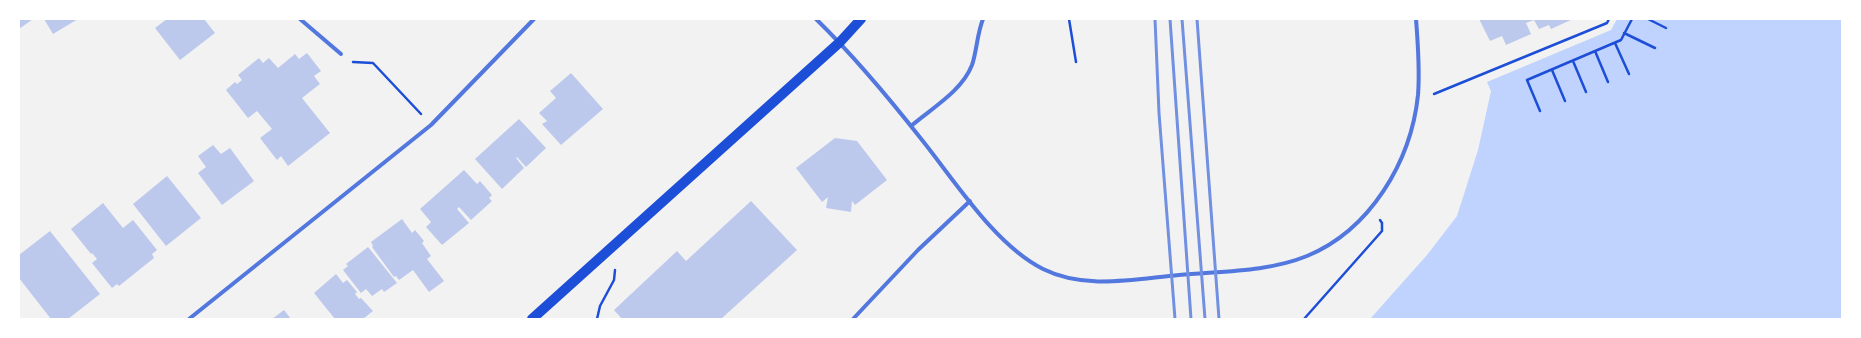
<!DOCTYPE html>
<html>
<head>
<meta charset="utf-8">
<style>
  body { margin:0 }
  #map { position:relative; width:1861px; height:338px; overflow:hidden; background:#f2f2f2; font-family:Jost,sans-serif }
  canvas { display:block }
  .frame { position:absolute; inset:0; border:20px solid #fff; pointer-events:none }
</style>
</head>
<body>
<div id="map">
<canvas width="1861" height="338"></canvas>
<div class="frame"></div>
</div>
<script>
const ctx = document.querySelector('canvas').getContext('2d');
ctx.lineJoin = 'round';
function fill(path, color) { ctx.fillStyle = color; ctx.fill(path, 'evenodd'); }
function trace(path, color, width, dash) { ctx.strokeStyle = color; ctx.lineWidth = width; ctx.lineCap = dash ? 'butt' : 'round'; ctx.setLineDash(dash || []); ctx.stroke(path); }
fill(new Path2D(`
  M1617,19H1842V319H1370L1427,255L1457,216L1478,150L1491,91L1487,82L1611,30Z`), '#bfd3fe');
fill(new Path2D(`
  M19,19H33L19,29Z
  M44,19H78L53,34Z
  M167,19H204L215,33L180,60L155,28Z
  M1479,19H1573L1551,29L1549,25L1539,29L1534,20L1526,23L1531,34L1506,45L1502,36L1490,41Z
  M307,53L321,71L314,76L320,84L302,98L330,133L288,166L281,156L277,160L260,138L272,129L257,111L248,118L226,90L235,82L237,84L242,80L238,75L259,58L263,63L269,58L278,68L295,54L299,59Z
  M571,73L603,109L561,145L542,124L547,121L539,113L556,98L550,91Z
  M519,119L546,148L526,167L517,157L516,158L524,168L502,189L475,159Z
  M835,138L857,141L887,180L855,205L852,201L851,212L826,208L828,197L822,202L796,168Z
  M213,145L221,154L230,148L254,181L222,205L198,173L206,167L198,156Z
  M464,170L477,184L480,181L492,195L489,198L492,201L471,220L459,207L457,209L469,223L442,245L426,227L431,222L420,209Z
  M167,176L201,218L166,246L133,204Z
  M751,201L797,250L721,319H622L614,310L677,251L686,261Z
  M103,203L123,228L133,220L157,250L152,254L154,258L119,286L117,284L112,288L92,263L97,259L92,253L91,254L71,229Z
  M402,219L412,233L415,230L424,241L422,243L431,256L427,259L444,281L429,292L413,270L399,280L396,276L394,277L372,247L373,246L371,242Z
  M50,231L100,294L68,319H51L19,278V255Z
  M368,247L397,283L384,292L382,289L372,296L366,289L361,293L343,270L348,266L346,264Z
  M336,274L343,283L347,280L357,292L355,294L359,299L361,298L373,311L363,319H335L314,293Z
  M284,310L291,319H272Z`), '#bdc9ec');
trace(new Path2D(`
  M1069,19L1076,62
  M1648,19L1666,28
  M1624,33L1655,48
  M1615,43L1629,74
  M1595,51L1608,82
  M1573,61L1586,92
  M353,62L373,63L421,114
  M1552,70L1565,101
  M1434,94L1607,23L1609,19
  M1540,111L1527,80L1621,40L1632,19
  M597,319L600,306L614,280L615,270
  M1304,319L1382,231V223L1380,220`), '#1d4ed8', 2.5);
trace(new Path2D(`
  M300,19L341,54
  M816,19C854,56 889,98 922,140C955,181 995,245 1043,269C1085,290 1134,279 1179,275C1221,271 1268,272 1307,256C1370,230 1411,162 1418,95C1420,70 1418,44 1416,19
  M911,126C932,108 962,91 972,65C977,50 977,34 983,19
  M189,319L431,125L534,19
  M853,319L918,250L970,201`), '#5277de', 4);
trace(new Path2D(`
  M532,319L840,42L861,19`), '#1d4ed8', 10);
trace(new Path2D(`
  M1155,19L1159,113L1175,319
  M1170,19L1191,319
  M1182,19L1205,319
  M1197,19L1219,319`), '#7290e2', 3);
</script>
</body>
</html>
